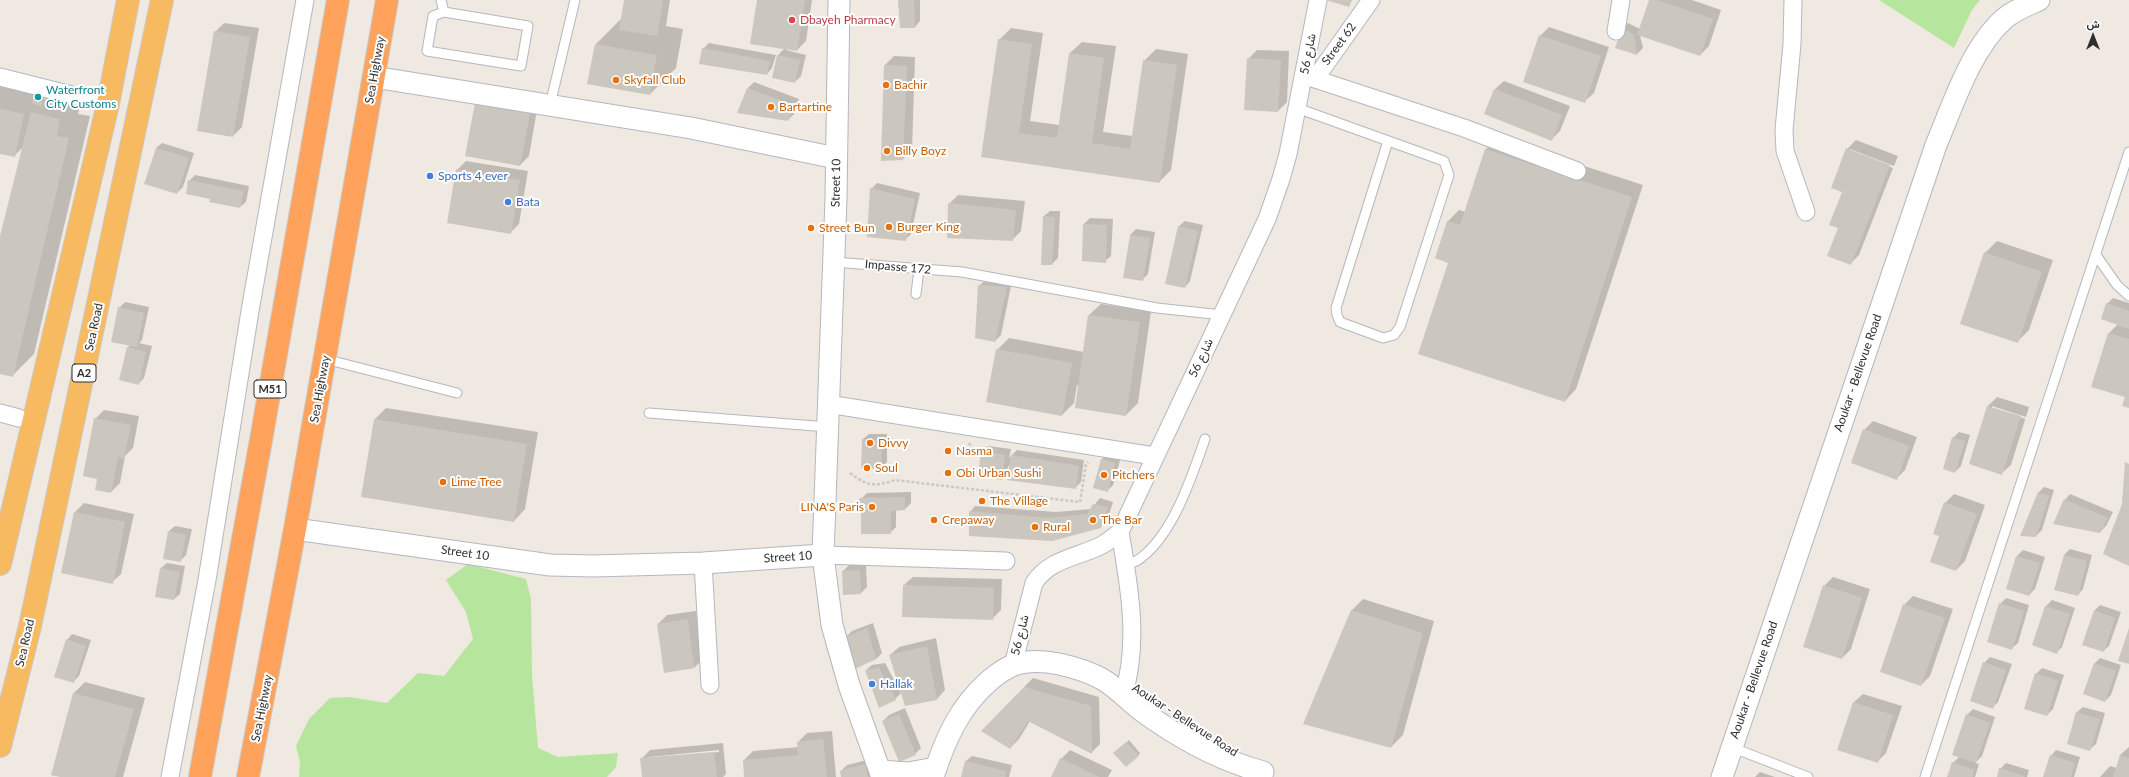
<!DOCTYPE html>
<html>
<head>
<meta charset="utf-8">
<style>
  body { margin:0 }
  #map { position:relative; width:2129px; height:777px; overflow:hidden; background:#efe9e1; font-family:Lato,Vazirmatn,sans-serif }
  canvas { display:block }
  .north { position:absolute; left:2073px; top:16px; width:40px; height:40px; -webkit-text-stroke:3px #fff; paint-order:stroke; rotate:0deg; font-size:11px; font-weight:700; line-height:16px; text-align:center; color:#2e2e2e }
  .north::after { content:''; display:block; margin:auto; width:14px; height:18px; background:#2e2e2e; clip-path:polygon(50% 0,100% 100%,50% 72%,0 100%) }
</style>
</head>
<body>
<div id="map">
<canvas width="2129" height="777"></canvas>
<div class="north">ش</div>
</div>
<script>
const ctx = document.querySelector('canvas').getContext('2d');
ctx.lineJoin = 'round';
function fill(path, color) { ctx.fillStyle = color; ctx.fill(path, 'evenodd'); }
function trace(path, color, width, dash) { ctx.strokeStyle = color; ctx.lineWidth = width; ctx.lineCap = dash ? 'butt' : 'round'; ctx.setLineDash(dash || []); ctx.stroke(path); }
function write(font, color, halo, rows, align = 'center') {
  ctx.font = font + ' Lato,Vazirmatn,sans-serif'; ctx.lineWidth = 4; ctx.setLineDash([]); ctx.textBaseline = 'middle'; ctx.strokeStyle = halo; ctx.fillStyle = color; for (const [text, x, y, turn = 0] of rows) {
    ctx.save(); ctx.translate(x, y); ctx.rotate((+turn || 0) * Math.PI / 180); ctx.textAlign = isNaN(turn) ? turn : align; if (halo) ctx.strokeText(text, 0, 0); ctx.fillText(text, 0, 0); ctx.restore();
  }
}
fill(new Path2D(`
  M1879,0H1980L1972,10L1954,48Z
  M468,564L526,579L531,599L532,675L538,748L558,757L618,753L616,767L607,777H299L300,762L296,746L309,719L330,698L348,697L387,703L418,673L444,676L473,639L466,612L446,580Z`), '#b6e59e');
fill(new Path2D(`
  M625,0H670L666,26L683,29L676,68L650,94L588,83L596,44L622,18Z
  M758,0H812L806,41L797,50L786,48V50L806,55L801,76L795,82L778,55L785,48Z
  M899,0H920V21L915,27Z
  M1650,0H1692L1721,10L1709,46L1700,55L1640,35L1643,48L1637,54L1616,47L1623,28L1628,23L1640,29Z
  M224,23L259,28L242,127L233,136L215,32Z
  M1549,27L1609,47L1594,93L1585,101L1540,36Z
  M1011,28L1043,33L1030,121L1059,125L1070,53L1082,42L1116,46L1103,132L1133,136L1144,61L1156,49L1188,54L1171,170L1159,182L982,156L999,40Z
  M709,43L776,55L772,68L767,74L703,49Z
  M1257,50L1289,51L1287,102L1278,111L1248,59Z
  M894,56L915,57L912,150L903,159L885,65Z
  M1504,81L1570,106L1560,131L1552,139L1495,89Z
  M754,82L799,99L794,114L788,120L748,88Z
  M0,83L47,89L44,100L54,90L82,97L78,114L90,116L34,354L12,376L0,373V240L23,147L14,156L0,153Z
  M476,104H538L529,156L520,165Z
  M1498,138L1643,185L1576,389L1565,401L1449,262L1448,221L1459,210L1466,212L1486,149Z
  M1856,140L1898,156L1894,166L1850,149V151L1893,168L1859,255L1850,264L1839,228L1847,149Z
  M162,143L194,153L183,187L177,193L156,148Z
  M466,161L528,171L519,224L510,233L457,170Z
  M195,175L249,186L246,202L240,207L189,181Z
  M877,183L920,193L911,234L905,240L871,189Z
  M958,195L1025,201L1021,231L1012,240L949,204Z
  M1050,211H1060L1058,258L1052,264L1044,216Z
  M1090,218L1113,219L1111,256L1105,261L1083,260L1084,224Z
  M1185,221L1203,225L1190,281L1185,287L1179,226Z
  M1136,229L1155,232L1148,274L1142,280L1130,235Z
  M1997,241L2053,260L2029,330L2017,342L1985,253Z
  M985,280L1012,281L1001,335L995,341L979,286Z
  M2113,298L2129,303V407L2126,397L2092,386L2109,333L2118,324L2107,304Z
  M125,302L149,307L142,340L139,343L152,346L144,378L138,384L128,347L130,345L119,308Z
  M1101,304L1151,311L1138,403L1126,415L1077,385L1074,403L1062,415L997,350L1009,338L1084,352L1089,315Z
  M1997,397L2029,407L2011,465L2002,473L1970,463L1988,406ZM1992,406L2026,417L2025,419L1992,408Z
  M386,408L538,432L525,509L514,521L374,420Z
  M104,410L139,416L133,448L125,456L120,483L111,492L98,478L95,419Z
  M1873,421L1917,437L1905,470L1896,479L1864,430Z
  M1959,432L1970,435L1961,466L1955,472L1953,438Z
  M869,434H887V462L881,468L863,439Z
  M988,446L1011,449L1009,458L1017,450L1084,460L1081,482L1075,488L1008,466L1007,473L1001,479L982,452Z
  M1108,453L1121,457L1113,485L1107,491L1102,459Z
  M2044,487L2054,490L2042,530L2036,536L2038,493Z
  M911,492V503L905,509L896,510V527L890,533L861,499L867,493Z
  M1954,494L1985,505L1965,561L1956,570L1941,535L1945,503Z
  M2070,494L2113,512L2106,526L2100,532L2065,500Z
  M1100,498L1113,502L1107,521L1100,527L970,512L975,506L1056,512L1091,509Z
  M84,503L134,514L121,574L112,582L75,512Z
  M175,526L192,529L186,555L180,561L169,531Z
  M2070,549L2092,555L2083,589L2078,595L2064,555Z
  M2023,550L2045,557L2035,589L2029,595L2007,588L2017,556Z
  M167,563L185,566L180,594L174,599L161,568Z
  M849,565H866L867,587L861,593L843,571Z
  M913,577L1002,579L1001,610L992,619L904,585Z
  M1833,577L1870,589L1851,649L1842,658L1824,586Z
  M1913,596L1953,609L1930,676L1921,685L1904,605Z
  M2006,598L2029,605L2018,643L2012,648L2000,604Z
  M1363,599L1434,621L1403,735L1391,747L1351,611Z
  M2052,600L2075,608L2062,647L2056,653L2033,645L2046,606Z
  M2100,605L2121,612L2109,646L2103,651L2094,611Z
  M696,611L703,659L694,668L665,672L658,624L667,615Z
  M873,623L882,653L876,659L854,668L846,637L852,631Z
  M72,634L91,640L79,676L73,682L67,640Z
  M936,638L945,690L937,699L890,655L899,647Z
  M1990,657L2012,664L1998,702L1992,708L1984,663Z
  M2100,658L2121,665L2111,695L2105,701L2094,664Z
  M885,663L901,693L895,699L866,670L872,665Z
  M2042,668L2064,675L2053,709L2047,715L2036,674Z
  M1033,678L1099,697L1100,744L1092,752L1030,721L1019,739L1010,748L1024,687Z
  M85,682L145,698L123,777H63L74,693Z
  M1863,694L1902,706L1886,753L1877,762L1854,702Z
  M2083,707L2105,713L2096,744L2090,749L2077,712Z
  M905,708L921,748L915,754L883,721L889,715Z
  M1973,709L1995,717L1982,756L1975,763L1979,764L1975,777H1948L1953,763L1960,756L1967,715Z
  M832,731L836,777H745L744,760L753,751L799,747L798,742L807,733Z
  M1129,740L1140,753L1138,756L1117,751Z
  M723,743L726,774L723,777H643L641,759L650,750ZM719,750V752L649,759V757Z
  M2129,747V777H2100L2110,766L2117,768L2120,755Z
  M1070,750L1112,770L1108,777H1052L1061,759Z
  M2056,750L2080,757L2074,777H2044L2051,756Z
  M972,756L1012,765L1009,777H962L966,761Z
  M871,759L875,777H842L841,771L847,765Z
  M2006,763L2029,770L2027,777H1998L2000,769Z
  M1760,772L1775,777H1755Z`), '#0003');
fill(new Path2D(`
  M624,0H663L657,36L619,30Z
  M757,0H805L797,51L750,44Z
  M898,0H914L915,28H900Z
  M1326,0H1352L1349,7Z
  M1649,0H1657L1713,19L1700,56L1637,35Z
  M1622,28L1634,35L1637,55L1615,48Z
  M214,31L250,37L233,137L197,131Z
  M1539,35L1601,56L1585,103L1523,82Z
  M998,39L1032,44L1019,133L1057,138L1069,53L1104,58L1092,143L1130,149L1143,60L1177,65L1160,183L981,157Z
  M595,44L657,55L650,95L587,84Z
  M702,48L770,61L767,75L699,64Z
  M777,55L800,60L795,83L772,78Z
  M1247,58L1281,60L1278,112L1244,110Z
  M884,65L907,66L903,160L881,161Z
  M747,88L794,105L788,121L737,113Z
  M1494,89L1562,115L1552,141L1484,114Z
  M35,90L45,92L41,106L32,103Z
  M475,103L530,113L520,166L465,156Z
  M0,109L24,114L15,157L0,154Z
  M31,112L60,119L57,136L69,138L13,377L0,374V236Z
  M156,148L189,158L177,194L144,184Z
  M1846,148L1890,165L1851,265L1827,256L1838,228L1829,225L1842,192L1831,188Z
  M1485,149L1632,197L1565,402L1418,354L1448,263L1435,258L1447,221L1460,225Z
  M456,169L520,180L511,234L447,223Z
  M188,180L244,191L240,208L209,202L210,199L186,194Z
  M870,188L915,199L906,241L867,237Z
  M948,203L1016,210L1013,241L947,238Z
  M1043,216L1055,217L1052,265H1041Z
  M1083,224L1107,225L1106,263L1082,261Z
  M1178,226L1198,231L1185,288L1165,284Z
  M1130,235L1150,238L1143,281L1123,278Z
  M1984,252L2042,272L2018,343L1960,324Z
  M978,285L1007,287L995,342L975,338Z
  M2106,303L2129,311V329L2101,319Z
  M118,307L144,313L137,347L111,342Z
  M1088,315L1140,322L1126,416L1075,408Z
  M2108,333L2129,339V408L2122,406L2125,397L2091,387Z
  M127,347L146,352L139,385L119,380Z
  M996,349L1072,363L1062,416L986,402Z
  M1987,406L2021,416L2002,475L1969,464Z
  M94,418L131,425L124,458L118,457L111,493L95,490L97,479L83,476Z
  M374,419L527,444L514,522L361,497Z
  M1863,429L1909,446L1897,480L1851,463Z
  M1952,437L1965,441L1955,473L1943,469Z
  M862,439L882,440L881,469L861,468Z
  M981,451L1005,455L1002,480L978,476Z
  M1011,455L1079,466L1076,489L1007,480Z
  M1101,459L1115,463L1108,492L1093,488Z
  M2125,462L2129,464V566L2103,554L2122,504Z
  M2038,492L2049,496L2036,537L2020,536Z
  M905,497V510L891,511V534H861V512L853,511L860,498Z
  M2064,499L2108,518L2100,533L2053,524Z
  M1944,502L1977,514L1956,571L1930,562L1939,536L1933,534Z
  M1093,504L1108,507L1101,528L1052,541L969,536V511L1050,518L1087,514Z
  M74,512L125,522L113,584L61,573Z
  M168,531L186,535L181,562L163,559Z
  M2064,555L2087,561L2078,596L2054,590Z
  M2016,556L2040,563L2029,596L2006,589Z
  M160,568L180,572L174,600L155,597Z
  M860,570L861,594L843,595L842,571Z
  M903,585L994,588L993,620L902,617Z
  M1823,585L1862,598L1842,659L1803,647Z
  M1999,603L2024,611L2012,650L1987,642Z
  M1903,604L1945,618L1921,686L1880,672Z
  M2045,606L2070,614L2057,654L2032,645Z
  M1351,610L1423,633L1391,748L1303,724Z
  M2094,610L2115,618L2104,652L2082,645Z
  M688,619L694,668L664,673L657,624Z
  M867,628L876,659L853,670L845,637Z
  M2129,628V664L2118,661Z
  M66,639L86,646L74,683L54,677Z
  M927,646L937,700L905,706L889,655Z
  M1983,662L2006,670L1993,709L1970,701Z
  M2094,663L2116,671L2105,702L2083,694Z
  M879,668L896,700L879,708L865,670Z
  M2035,673L2058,681L2047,716L2024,709Z
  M1024,687L1091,706L1092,754L1028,721L1010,749L981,731Z
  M73,693L134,709L115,777H60L51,775Z
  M1853,702L1893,715L1878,763L1837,750Z
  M2076,712L2100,719L2090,751L2067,744Z
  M899,714L916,755L899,762L882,721Z
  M1966,714L1990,723L1976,763L1952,755Z
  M823,739L827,777H744L743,760L798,755L797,742Z
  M1126,742L1139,756L1126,767L1113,753Z
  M714,752L717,777H642L640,758Z
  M2050,755L2075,763L2071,777H2043Z
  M2120,755L2129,758V777H2113Z
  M1060,758L1099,777H1051Z
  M965,761L1006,771L1005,777H961Z
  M1952,762L1974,770L1972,777H1947Z
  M865,764L868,777H841L840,771Z
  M1999,768L2024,776V777H1997Z`), '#cbc7bf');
const service = new Path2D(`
  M441,0L444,12L433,16L427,51L521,66L528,26L444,12
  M550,105L575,0
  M1297,108L1444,161L1449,175L1400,327L1394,335L1383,338L1340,322L1337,315L1336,308L1388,141
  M2096,255L2117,285L2129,296
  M834,262L962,272L1157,308L1222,315
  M916,294L919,269
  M325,359L457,393
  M649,413L828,427
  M1126,566C1131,563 1138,561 1142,557C1174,532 1192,476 1205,439
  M1731,747L1808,777
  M1925,777L2129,152`);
const minor = new Path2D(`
  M1793,0L1792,44L1784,130L1785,151L1806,212
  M1616,31L1621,0
  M1304,74L1315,79L1371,0
  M0,77L108,104
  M1315,79L1464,128L1577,171
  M828,404L1154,456
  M0,413L19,418
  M1120,532C1129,585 1140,643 1123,696
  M823,555L1006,561
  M703,563L710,685
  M1013,665L1034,583C1050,559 1075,558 1100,546C1107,543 1113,537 1120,532L1267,219L1281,179L1288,154L1318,0
  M170,777L207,580L250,311L305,0`);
const tertiary = new Path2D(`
  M839,0L836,198L823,555L832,625L849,685L882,777
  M374,77L691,128L836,158
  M295,529L550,565L594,566L703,563L823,555
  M880,771L908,773L936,768
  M933,777C945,740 959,707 989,681C996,675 1005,668 1014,665C1029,660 1044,661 1059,664C1073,667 1089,672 1102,679C1116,687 1129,701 1142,711C1179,738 1219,760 1263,772
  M1722,777L1936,145C1953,105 1971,48 2004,19C2014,10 2028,5 2039,0`);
const trunk = new Path2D(`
  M0,564L108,104L128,0
  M0,746L30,626L162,0`);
const motorway = new Path2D(`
  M200,777L261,440L338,0
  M248,777L295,529L387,0`);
trace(service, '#b4b7c1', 11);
trace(minor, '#b4b7c1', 19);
trace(tertiary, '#b4b7c1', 23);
trace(trunk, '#c9c9c9', 24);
trace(motorway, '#c9c9c9', 24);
trace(new Path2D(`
  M969,443L972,448L997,450
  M850,473C867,486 874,487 895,480L1080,502L1086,464L1088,462`), '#c9c9c9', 2.5, [3, 2]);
trace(service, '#fff', 9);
trace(minor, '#fff', 17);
trace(tertiary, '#fff', 21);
trace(trunk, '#f8ba60', 22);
trace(motorway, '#ffa35c', 22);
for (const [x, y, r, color] of [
  [792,20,4,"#e0444e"],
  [616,80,4,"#e8710a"],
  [886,85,4,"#e8710a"],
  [38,97,4,"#0f9aa8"],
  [771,107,4,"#e8710a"],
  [887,151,4,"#e8710a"],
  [430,176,4,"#3f7fe0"],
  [508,202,4,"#3f7fe0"],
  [889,227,4,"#e8710a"],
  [811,228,4,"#e8710a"],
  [870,443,4,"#e8710a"],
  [948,451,4,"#e8710a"],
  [867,468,4,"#e8710a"],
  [948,473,4,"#e8710a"],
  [1104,475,4,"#e8710a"],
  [443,482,4,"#e8710a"],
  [982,501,4,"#e8710a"],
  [872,507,4,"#e8710a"],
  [934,520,4,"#e8710a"],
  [1093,520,4,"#e8710a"],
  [1035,527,4,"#e8710a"],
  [872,684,4,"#3f7fe0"]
]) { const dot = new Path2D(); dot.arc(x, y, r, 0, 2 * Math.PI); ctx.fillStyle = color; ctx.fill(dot); trace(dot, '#fff', 1.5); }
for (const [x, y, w] of [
  [84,373,24],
  [270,389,32]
]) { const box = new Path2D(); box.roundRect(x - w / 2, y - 9, w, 18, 3); ctx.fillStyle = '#fff'; ctx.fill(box); trace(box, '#2e2e2e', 1); }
write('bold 11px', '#2e2e2e', null, [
  ["A2",84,373],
  ["M51",270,389]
]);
write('12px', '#be3a42', '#fff', [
  ["Dbayeh Pharmacy",800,20]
], 'left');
write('12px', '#2e2e2e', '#fff', [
  ["Street 62",1339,44,-54],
  ["شارع 56",1308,54,-79],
  ["Sea Highway",375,70,-80],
  ["Street 10",836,183,-89],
  ["Impasse 172",898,267,5],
  ["Sea Road",94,327,-78],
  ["شارع 56",1201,358,-65],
  ["Aoukar - Bellevue Road",1858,373,-71],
  ["Sea Highway",320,389,-80],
  ["Street 10",465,553,8],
  ["Street 10",788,557,-4],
  ["شارع 56",1020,635,-76],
  ["Sea Road",25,643,-77],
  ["Aoukar - Bellevue Road",1754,680,-71],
  ["Sea Highway",262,708,-79],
  ["Aoukar - Bellevue Road",1185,720,33]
]);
write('12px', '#c56008', '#fff', [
  ["Skyfall Club",624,80],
  ["Bachir",894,85],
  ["Bartartine",779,107],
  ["Billy Boyz",895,151],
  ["Burger King",897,227],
  ["Street Bun",819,228],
  ["Divvy",878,443],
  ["Nasma",956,451],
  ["Soul",875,468],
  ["Obi Urban Sushi",956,473],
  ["Pitchers",1112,475],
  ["Lime Tree",451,482],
  ["The Village",990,501],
  ["LINA'S Paris",864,507,"right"],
  ["Crepaway",942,520],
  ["The Bar",1101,520],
  ["Rural",1043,527]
], 'left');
write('12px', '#0d838f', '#fff', [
  ["Waterfront",46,90],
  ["City Customs",46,104]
], 'left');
write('12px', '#366cbe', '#fff', [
  ["Sports 4 ever",438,176],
  ["Bata",516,202],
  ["Hallak",880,684]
], 'left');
</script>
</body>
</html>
